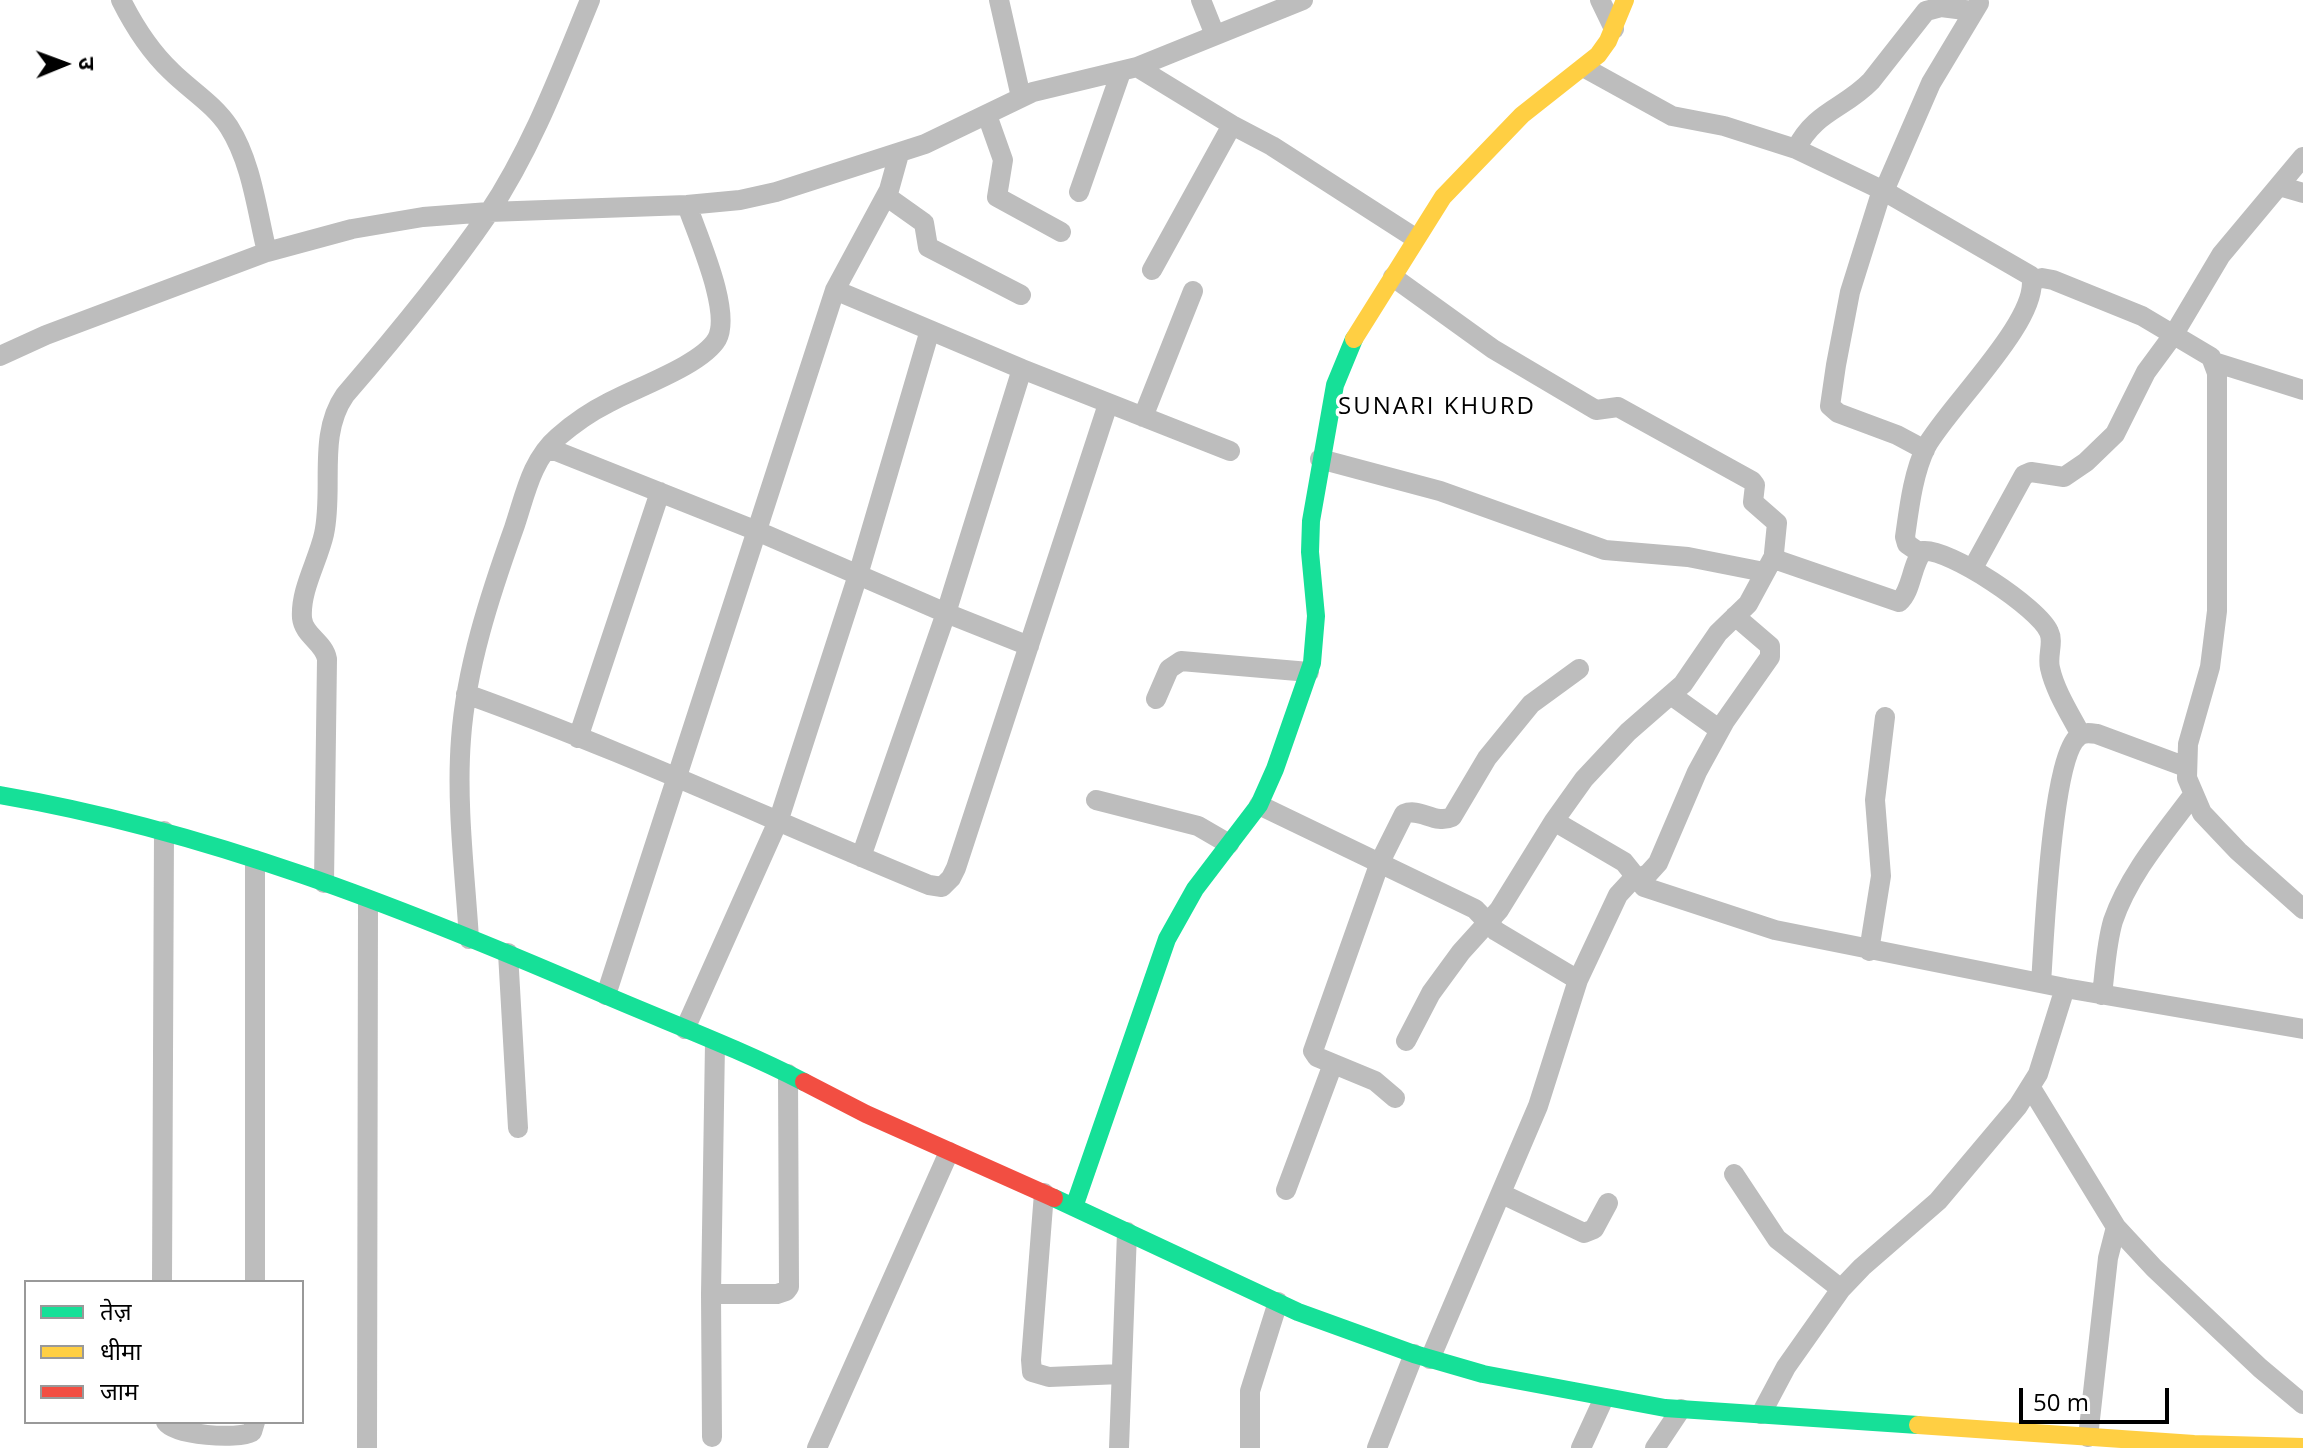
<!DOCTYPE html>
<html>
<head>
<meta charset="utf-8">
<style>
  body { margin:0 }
  #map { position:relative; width:2303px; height:1448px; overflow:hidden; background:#fff; font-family:"Open Sans","Noto Sans Devanagari",sans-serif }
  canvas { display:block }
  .legend { position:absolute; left:24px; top:1280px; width:280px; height:144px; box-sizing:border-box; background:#fff; border:2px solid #999; margin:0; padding:10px 14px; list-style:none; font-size:24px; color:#000 }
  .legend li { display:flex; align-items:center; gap:16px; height:40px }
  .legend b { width:40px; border:2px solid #999 }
  .north { position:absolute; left:24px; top:24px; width:80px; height:80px; -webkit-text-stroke:6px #fff; paint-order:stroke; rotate:89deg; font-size:22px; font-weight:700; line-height:32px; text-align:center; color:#000 }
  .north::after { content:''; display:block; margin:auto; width:28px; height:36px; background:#000; clip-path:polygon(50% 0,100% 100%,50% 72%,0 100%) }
  .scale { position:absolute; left:2019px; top:1388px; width:150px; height:36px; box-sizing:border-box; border:4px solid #000; border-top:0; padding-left:10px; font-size:24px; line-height:28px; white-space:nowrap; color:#000; -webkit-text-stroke:6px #fff; paint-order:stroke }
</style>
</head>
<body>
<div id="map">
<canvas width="2303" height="1448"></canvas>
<ul class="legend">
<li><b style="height:10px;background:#16e098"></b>तेज़</li>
<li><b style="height:10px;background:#ffcf43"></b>धीमा</li>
<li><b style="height:10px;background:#f24e42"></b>जाम</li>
</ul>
<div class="north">उ</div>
<div class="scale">50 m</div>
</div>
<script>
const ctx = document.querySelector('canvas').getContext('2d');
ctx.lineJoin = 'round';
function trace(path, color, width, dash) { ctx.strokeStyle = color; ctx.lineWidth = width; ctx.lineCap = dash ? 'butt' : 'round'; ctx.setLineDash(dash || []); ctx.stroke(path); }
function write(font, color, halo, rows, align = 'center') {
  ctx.font = font + ' "Open Sans",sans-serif'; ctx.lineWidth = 7; ctx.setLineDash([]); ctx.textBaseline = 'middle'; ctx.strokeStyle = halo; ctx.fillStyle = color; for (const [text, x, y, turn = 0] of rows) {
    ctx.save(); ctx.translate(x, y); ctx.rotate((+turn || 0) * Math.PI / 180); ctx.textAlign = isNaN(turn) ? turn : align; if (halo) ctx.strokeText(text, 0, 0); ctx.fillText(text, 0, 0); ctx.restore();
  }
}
trace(new Path2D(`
  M121,0C134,26 150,51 171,71C190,90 214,104 229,127C252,163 257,212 267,252
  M999,0L1021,97
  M1201,0L1215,35
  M1600,0L1614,29
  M1137,67L1232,125L1272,146L1415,238
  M1585,68L1672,116L1724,126L1796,149L1884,191L2031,276C2042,318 1947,408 1926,447C1913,473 1909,509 1905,537L1907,544L1920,553
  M987,115L1003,160L997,197L1061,232
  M1796,149C1815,111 1844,109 1871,81L1926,11L1941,7L1973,11
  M2279,186L2303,193
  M1882,190L1850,292L1836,365L1830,406L1838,413L1897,435L1925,450
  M1884,191L1931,83L1979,3
  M1079,192L1121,72
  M886,196L924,223L928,247L1021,295
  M1152,270L1232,125
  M1393,277L1493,349L1596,410L1618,407L1752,481L1755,485L1753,502L1777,523L1774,553L1777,560L1899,602C1912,591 1911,565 1923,551C1949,548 2039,608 2049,632C2054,642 2047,656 2050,668C2055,691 2070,714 2081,735
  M2032,281L2042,278L2053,280L2142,316L2211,357L2217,373V611L2210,667L2188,744L2187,778L2202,813L2238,851L2303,909
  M835,290L1022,369L1230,451
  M0,356L46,335L267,252L352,229L423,217L489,212L687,205L740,200L776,192L925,144L1033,92L1137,67L1303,0
  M2214,362L2303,390
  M1143,417L1193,291
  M546,451H556L757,531L946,613L1029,646
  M1320,459L1440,491L1605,550L1688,557L1764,572
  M1973,568L2024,475L2031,472L2064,477L2086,462L2115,434L2146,372L2174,334L2221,255L2303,157
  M466,694C623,750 775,822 929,885L942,887L951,878L956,868L1108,404
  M1671,695L1720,730
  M1156,699L1169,669L1181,661L1309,672
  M578,738L660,492
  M1096,800L1198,826L1229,844
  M1259,805L1475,909L1496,931L1578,980
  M1554,821L1624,862L1644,887L1775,930L2065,988L2303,1029
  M861,857L946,613L1022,369
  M255,860V1282
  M324,883L327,659C324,642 304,636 302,618C300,590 318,561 324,534C334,489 317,435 345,395C395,337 445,277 488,214C532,148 560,73 590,0
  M469,939C465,874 456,804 461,739C466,668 490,595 514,528C525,496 531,460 558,437C573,424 590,412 608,403C635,388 702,365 717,339C732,311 697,235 687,205
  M1869,951L1881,876L1875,800L1885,717
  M508,953L518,1128
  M2041,983C2044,942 2051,757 2079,736C2084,732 2090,733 2097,734L2186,767
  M606,995L835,290L889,190L899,154
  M2102,995C2105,971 2106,945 2113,921C2129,874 2164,834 2193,795
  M685,1029L779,819L858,575L930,330
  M1406,1041L1431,993L1461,952L1499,910L1554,821L1584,779L1628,732L1683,684L1718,633L1748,604L1774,556
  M2031,1088L2116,1227L2154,1268L2260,1368L2303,1404
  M1395,1098L1375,1081L1317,1057L1313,1051L1380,862L1404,814C1420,807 1435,825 1452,817L1487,758L1531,704L1579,669
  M1734,1174L1777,1239L1841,1289
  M1286,1190L1333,1064
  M1044,1193L1031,1360L1032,1372L1049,1377L1121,1374
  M1502,1194L1584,1233L1594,1229L1608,1203
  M162,1282L164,831
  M711,1294H777L786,1291L789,1287L788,1074
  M1430,1359L1538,1106L1578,980L1618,895L1630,882L1648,874L1658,863L1697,772L1725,721L1770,657V646L1735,616
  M1761,1414L1786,1367L1841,1289L1862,1267L1938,1201L2018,1106L2038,1074L2065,988
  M166,1422C175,1435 237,1440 252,1432L255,1422
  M712,1437L711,1294L715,1043
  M2088,1437L2108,1258L2116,1227
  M367,1448L368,901
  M817,1448L949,1152
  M1119,1448L1127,1232
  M1250,1448V1391L1278,1302
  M1377,1448L1414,1354
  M1581,1448L1604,1398
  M1655,1448L1681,1409`), '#bdbdbd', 20);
trace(new Path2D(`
  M0,795C207,830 406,909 598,992C667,1022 738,1048 804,1082
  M1054,1198L1298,1312L1414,1354L1483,1374L1665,1408L1918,1425
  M1074,1207L1167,939L1195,889L1259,805L1275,769L1312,663L1316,616L1310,552L1311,521L1335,385L1354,339`), '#16e098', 18);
trace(new Path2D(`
  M1354,339L1443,197L1522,115L1598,55L1608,41L1625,0
  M1918,1425L2194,1444L2303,1447`), '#ffcf43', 18);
trace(new Path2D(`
  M804,1082L866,1114L1054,1198`), '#f24e42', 18);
ctx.letterSpacing = '2px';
write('24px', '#000', '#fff', [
  ["SUNARI KHURD",1437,407]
]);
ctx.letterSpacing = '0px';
</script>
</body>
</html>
